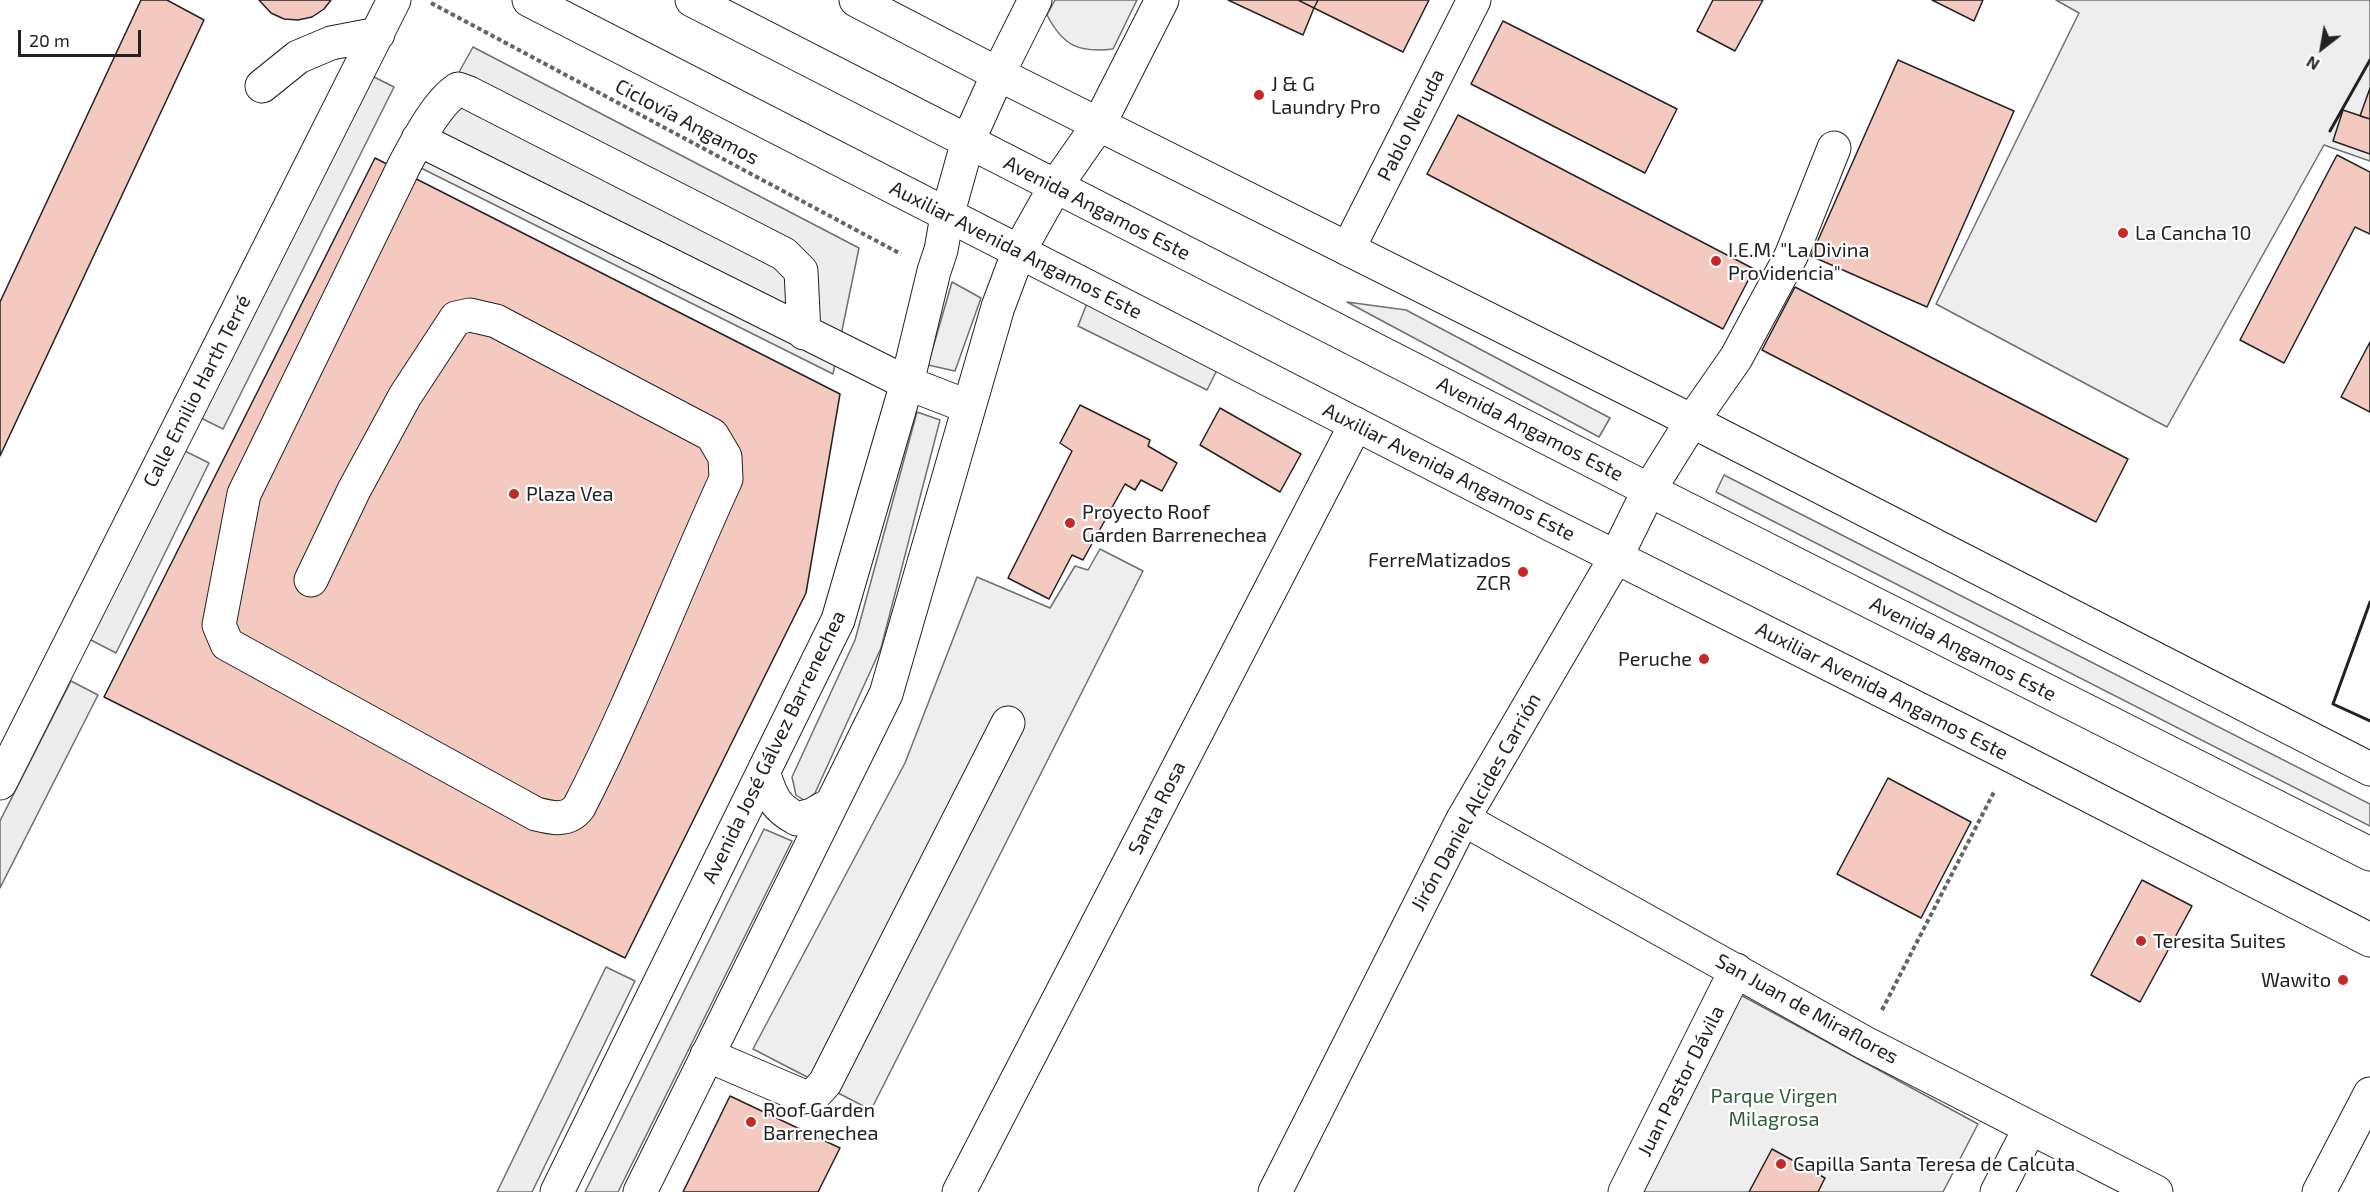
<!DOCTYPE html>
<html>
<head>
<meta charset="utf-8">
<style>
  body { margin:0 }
  #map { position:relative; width:2370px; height:1192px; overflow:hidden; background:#fff; font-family:"Exo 2",sans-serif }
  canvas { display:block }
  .north { position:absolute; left:2292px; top:18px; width:60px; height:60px; -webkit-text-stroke:4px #fff; paint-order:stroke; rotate:211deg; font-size:16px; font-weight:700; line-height:24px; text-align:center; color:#222 }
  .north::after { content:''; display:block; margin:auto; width:21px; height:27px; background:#222; clip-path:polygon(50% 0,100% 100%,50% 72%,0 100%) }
  .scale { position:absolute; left:18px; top:30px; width:123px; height:27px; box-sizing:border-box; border:3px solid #222; border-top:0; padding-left:8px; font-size:18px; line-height:21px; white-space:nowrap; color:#222; -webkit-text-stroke:4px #fff; paint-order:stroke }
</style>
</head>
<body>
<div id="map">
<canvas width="2370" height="1192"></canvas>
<div class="north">N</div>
<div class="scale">20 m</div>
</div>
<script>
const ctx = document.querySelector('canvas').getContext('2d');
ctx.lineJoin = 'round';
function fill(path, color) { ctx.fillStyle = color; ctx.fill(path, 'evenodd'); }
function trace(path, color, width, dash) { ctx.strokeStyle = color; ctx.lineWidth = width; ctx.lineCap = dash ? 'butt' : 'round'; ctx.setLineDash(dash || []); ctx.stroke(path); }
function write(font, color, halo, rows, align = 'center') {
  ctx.font = font + ' "Exo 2",sans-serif'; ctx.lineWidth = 4.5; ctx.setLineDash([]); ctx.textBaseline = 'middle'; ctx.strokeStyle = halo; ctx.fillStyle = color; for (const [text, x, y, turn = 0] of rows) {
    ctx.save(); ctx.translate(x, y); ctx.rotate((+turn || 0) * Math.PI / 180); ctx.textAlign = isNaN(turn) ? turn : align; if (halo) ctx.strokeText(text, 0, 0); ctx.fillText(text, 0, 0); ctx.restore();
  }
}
const green = new Path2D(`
  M1055,0H1137L1113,49C1079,53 1063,46 1047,15Z
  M2056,0H2370V161L2324,145L2167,427L1936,304L2079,13Z
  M952,282L981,298L955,371L928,365Z
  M1347,302L1406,310L1610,418L1599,437Z
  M917,412L940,420L881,648L815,793L805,801L796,795L792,777L855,640Z
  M1724,475L2370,804V826L1716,492Z
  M1100,549L1143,571L871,1110L753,1049L905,763L977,577L1050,608L1075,566L1088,570Z
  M764,829L792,841L618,1192H585Z
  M1737,993L1978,1124L1943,1192H1639Z`);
fill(green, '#eee');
trace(green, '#6f6f6f', 1.5);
const parking = new Path2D(`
  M473,47L859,248L833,374L409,162Z
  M368,74L394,87L223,429L197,416Z
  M1089,298L1220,364L1207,390L1078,326Z
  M183,450L209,463L116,653L89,639Z
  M71,681L98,695L0,888V821Z
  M606,967L635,981L532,1192H497Z`);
fill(parking, '#ededed');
trace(parking, '#6f6f6f', 1.5);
const building = new Path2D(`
  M141,0H167L204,20L0,456V302Z
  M259,0H331L324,9L312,17L298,20L284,19L271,13Z
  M1228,0H1298L1314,8L1303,35Z
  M1298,0H1318L1314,8Z
  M1318,0H1429L1403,52L1314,8Z
  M1713,0H1763L1735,51L1697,31Z
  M1932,0H1983L1974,21Z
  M1503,21L1677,109L1645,173L1471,84Z
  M1898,60L2014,111L1927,307L1811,256Z
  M2370,88V119L2360,116Z
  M2343,110L2370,119V154L2333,141Z
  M1458,115L1754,269L1723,329L1427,174Z
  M2337,155L2370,172V234L2355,227L2284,363L2240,340Z
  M375,158L840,394L806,593L625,958L104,697Z
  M1795,287L2128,459L2096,522L1762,350Z
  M2370,342V412L2341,397Z
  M1080,405L1150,440L1148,446L1177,463L1162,491L1141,480L1135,490L1125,484L1083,560L1072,555L1049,599L1008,578L1072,451L1060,443Z
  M1220,408L1301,454L1280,492L1200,445Z
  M1888,778L1971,822L1921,918L1837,874Z
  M2142,880L2192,906L2140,1002L2091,975Z
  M730,1096L840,1148L818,1192H683Z
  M1772,1149L1825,1178L1818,1192H1749Z`);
fill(building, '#f3c9c0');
trace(building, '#222', 1.5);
const minor = new Path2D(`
  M529,0L1556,527L2012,756L2370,940
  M262,86L298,57L331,43L378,34
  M418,139L907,383
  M1348,249L1474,0
  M311,580L354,490L405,396L456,318L470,315L496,321L712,435L725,457L726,479C676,588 634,700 579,807C568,822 552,818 536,814L227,644L219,625L244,494L405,164C418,140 436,104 458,89L469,93L784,254L801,271L804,333
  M0,783L394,0
  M1463,819L1865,1043L2156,1192
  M707,1055L805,1097L814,1095L825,1083L1008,723
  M959,1192L1356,424
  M1275,1192L1463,819L1616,557L1649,490L1692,421L1736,358L1791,256L1834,148
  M1625,1192L1736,970
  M1997,1192L2030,1128
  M2319,1192L2370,1094`);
const major = new Path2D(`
  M692,0L1649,490L2370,854
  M856,0L998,74L1692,421L2370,769
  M907,383L969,407
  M764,775C772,798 775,807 797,819L812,815L830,805
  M557,1192L838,620L907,383L934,271L941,250L947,216L968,141L998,74L1035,0
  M640,1192L886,694L998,307L1019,251L1055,187L1099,124L1162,0`);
trace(minor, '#222', 35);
trace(major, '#222', 35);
trace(new Path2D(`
  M431,3L901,254
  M1882,1010L1995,790`), '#646464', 4, [4.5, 3]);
trace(minor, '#fff', 33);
trace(major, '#fff', 33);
trace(new Path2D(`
  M2330,131L2370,60
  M2370,602L2333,704L2370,721`), '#222', 3);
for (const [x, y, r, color] of [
  [1259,95,6,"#c62828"],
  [2123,233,6,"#c62828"],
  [1716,261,6,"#c62828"],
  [514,494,6,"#c62828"],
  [1070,523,6,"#c62828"],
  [1523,572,6,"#c62828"],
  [1704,659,6,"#c62828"],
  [2141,941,6,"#c62828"],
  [2343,980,6,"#c62828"],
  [751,1122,6,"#c62828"],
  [1781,1164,6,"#c62828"]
]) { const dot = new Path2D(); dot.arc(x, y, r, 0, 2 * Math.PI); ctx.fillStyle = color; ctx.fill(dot); trace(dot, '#fff', 2); }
write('20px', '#222', '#fff', [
  ["J & G",1271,84],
  ["Laundry Pro",1271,107],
  ["La Cancha 10",2135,233],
  ["I.E.M. \"La Divina",1728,250],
  ["Providencia\"",1728,273],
  ["Plaza Vea",526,494],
  ["Proyecto Roof",1082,512],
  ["Garden Barrenechea",1082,535],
  ["FerreMatizados",1511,560,"right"],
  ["ZCR",1511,583,"right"],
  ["Peruche",1692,659,"right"],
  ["Teresita Suites",2153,941],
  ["Wawito",2331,980,"right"],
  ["Roof Garden",763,1110],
  ["Barrenechea",763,1133],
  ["Capilla Santa Teresa de Calcuta",1793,1164]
], 'left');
write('20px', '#222', '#fff', [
  ["Ciclovía Angamos",687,122,28],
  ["Pablo Neruda",1411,125,-63],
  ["Avenida Angamos Este",1097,208,27],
  ["Auxiliar Avenida Angamos Este",1016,250,27],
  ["Calle Emilio Harth Terré",197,391,-63],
  ["Avenida Angamos Este",1530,429,27],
  ["Auxiliar Avenida Angamos Este",1449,472,27],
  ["Avenida Angamos Este",1963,649,27],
  ["Auxiliar Avenida Angamos Este",1882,691,27],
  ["Avenida José Gálvez Barrenechea",774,747,-64],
  ["Jirón Daniel Alcides Carrión",1476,802,-61],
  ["Santa Rosa",1157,808,-63],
  ["San Juan de Miraflores",1807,1009,29],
  ["Juan Pastor Dávila",1681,1081,-63]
]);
write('20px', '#2f5e38', '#fff', [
  ["Parque Virgen",1774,1096],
  ["Milagrosa",1774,1119]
]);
</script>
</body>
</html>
